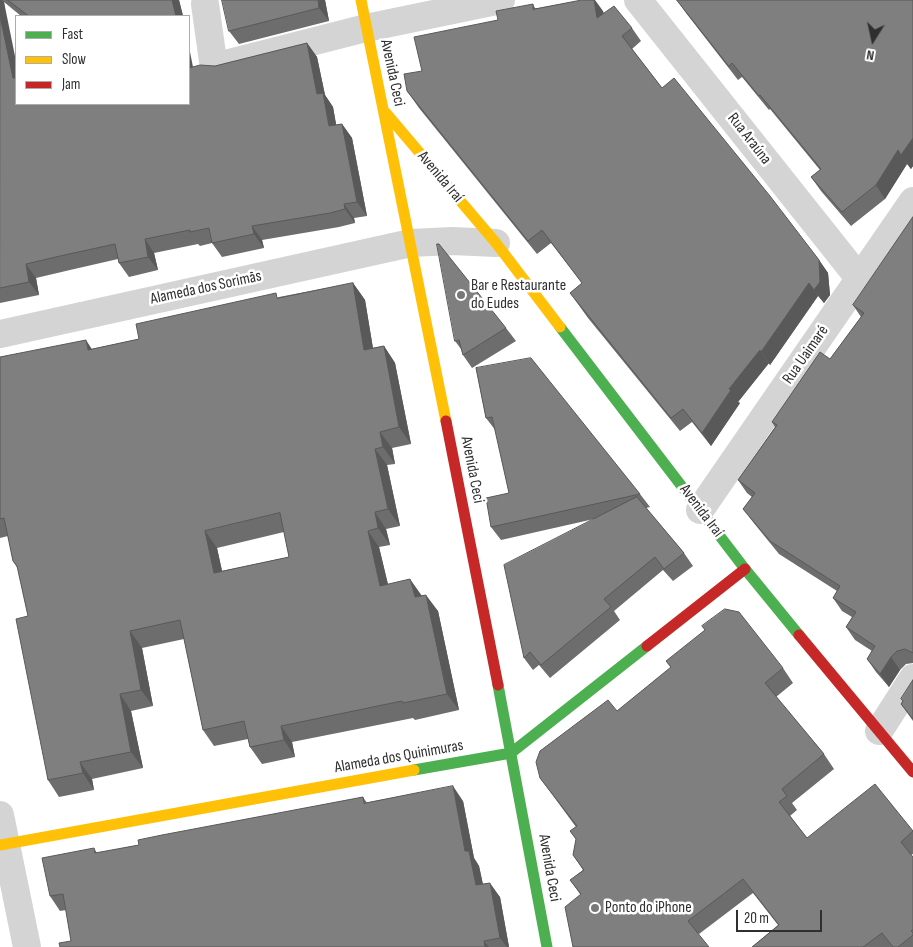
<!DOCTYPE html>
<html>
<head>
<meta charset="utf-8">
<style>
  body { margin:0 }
  #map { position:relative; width:913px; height:947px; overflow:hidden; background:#fff; font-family:"Sofia Sans Condensed",sans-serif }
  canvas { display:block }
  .legend { position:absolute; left:15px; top:15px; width:175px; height:90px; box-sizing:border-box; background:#fff; border:1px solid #acacac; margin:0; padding:6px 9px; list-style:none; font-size:15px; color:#2f2f2f }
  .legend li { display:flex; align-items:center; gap:10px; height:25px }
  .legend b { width:25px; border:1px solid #acacac }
  .north { position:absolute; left:848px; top:15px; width:50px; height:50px; -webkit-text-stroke:4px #fff; paint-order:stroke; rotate:190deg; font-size:14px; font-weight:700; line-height:20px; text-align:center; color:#2f2f2f }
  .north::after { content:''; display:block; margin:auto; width:18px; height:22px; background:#2f2f2f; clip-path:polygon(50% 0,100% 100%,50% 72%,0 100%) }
  .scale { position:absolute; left:736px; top:910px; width:86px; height:22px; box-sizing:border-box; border:2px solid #2f2f2f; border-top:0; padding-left:6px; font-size:15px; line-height:18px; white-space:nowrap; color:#2f2f2f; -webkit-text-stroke:4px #fff; paint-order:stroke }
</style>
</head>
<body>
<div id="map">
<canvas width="913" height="947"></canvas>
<ul class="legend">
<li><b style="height:6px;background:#4caf50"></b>Fast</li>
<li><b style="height:6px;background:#ffc107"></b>Slow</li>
<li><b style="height:6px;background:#c62828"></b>Jam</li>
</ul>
<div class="north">N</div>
<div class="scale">20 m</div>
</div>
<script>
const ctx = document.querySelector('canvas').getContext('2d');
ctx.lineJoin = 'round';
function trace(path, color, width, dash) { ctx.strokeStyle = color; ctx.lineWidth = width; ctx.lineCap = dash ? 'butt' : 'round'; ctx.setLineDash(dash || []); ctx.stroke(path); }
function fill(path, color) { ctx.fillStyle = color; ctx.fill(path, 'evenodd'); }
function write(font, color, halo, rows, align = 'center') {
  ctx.font = font + ' "Sofia Sans Condensed",sans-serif'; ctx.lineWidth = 5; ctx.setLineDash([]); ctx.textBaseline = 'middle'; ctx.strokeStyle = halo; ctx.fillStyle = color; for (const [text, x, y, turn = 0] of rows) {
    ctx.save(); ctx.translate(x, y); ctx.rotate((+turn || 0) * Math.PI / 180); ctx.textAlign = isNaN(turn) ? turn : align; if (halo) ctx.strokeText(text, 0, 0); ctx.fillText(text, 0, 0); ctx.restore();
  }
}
trace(new Path2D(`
  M638,0L859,278
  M205,4L213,61L216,65H221L366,28L501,0
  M0,334L411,243L452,241L496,243
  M700,510L913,201
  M879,731L913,678
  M0,815L27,947`), '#d4d4d4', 28);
trace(new Path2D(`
  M560,327L745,569L799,635
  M498,685L547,947
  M414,770L511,753L647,646`), '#4caf50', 11);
trace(new Path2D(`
  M361,0L446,421
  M386,113L496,243L560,327
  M0,845L414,770`), '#ffc107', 11);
trace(new Path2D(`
  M446,421L498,685
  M799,635L913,772
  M647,646L745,569`), '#c62828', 11);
fill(new Path2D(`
  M0,0H179L183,16H21L4,2L16,104L193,67L215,66L307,43L317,57L325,95L333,107L336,125L342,124L352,138L367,216L354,218L355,223L339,227L262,240L264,248L222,257L212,243L200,246L198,244L154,253L158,270L129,277L119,263L118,259L70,270L36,278L39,295L0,303Z
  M325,0L329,21L239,44L229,31Z
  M677,0H913V166L911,169L907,164L885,199L851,226L821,191L811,177L820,170L770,109L769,110L742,77L738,80L686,13Z
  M533,4L535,8L603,11L604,14L632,28L641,41L632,49L662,88L819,260L828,273L830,295L824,303L818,296L770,365L769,363L738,402L740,403L711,446L692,422L680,431L588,318L570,293L582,283L551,243L537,254L419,108L407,91L422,71L498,20Z
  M913,217V663L906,664L900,670L889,687L876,672L867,659L872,651L855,640L846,627L852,617L842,611L833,598L837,591L779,554L753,522L743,509L752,497L747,493L738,480L775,427L772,422L830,359L861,317L853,305Z
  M353,283L365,300L373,348L384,346L395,363L411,444L392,448L395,464L387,465L400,526L386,529L390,545L379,547L388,584L422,596L438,611L459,710L415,720L413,718L292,742L295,757L262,764L250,747L248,739L214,746L203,730L184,639L142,648L153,706L131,711L143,768L92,779L94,790L59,797L48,780L28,616L18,569L13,561L8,536L0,538V357L92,349L139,339L279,297ZM284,532L289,557L222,571L217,548Z
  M506,328L516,341L472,368L463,355L461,349L455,341Z
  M476,368L640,494L650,507L646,508L684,553L693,566L673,581L663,570L614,611L620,620L550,678L539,665L533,670L524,658L594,519L501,540L491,527L509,493L496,431L486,418Z
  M666,661L783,668L793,683L776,697L824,754L834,769L792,803L797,810L790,816L807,838L913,831V854L911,855L913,857V947H752L778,925L753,893L699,934L580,894L570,880L583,870L573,855L576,839L570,831L576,827L540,778L617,711L671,668Z
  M913,680V721L901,704Z
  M363,797L367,803L463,801L474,858L479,866L483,884L500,897L509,947H60L71,941L66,910L60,911L50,896L94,848L97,853L139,845Z`), '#6d6d6d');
fill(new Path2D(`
  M0,0H2L4,2L16,61V83L13,78L0,16Z
  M172,0H179L183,16H176Z
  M318,0H325L329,21L319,8Z
  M594,0H595L603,11L607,31L597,18Z
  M307,43L317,57L325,95L333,107L339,140L329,126L317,94Z
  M189,47L196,82L189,72Z
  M342,124L352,138L367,216L357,202Z
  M913,138V166L911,169L901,155Z
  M898,150L907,164L885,199L876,185Z
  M344,204L354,218L355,223L345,209Z
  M252,226L262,240L264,248L254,234Z
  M145,239L154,253L158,270L148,257Z
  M819,260L828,273L830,295L824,303L814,290Z
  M26,264L36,278L39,295L29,282Z
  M353,283L365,300L376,367L364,350Z
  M809,283L818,296L770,365L761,352Z
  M86,340L97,357L88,350Z
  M384,346L395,363L411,444L399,427Z
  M760,350L769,363L738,402L740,403L711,446L702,433L729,389Z
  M380,432L392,448L395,464L383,447Z
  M375,449L387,465L400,526L388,509Z
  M375,512L386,529L390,545L378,528Z
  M205,531L217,548L226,589L214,573Z
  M368,531L379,547L392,602L380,586Z
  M410,579L422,596L415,597Z
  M426,595L438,611L459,710L447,694Z
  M130,631L142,648L153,706L141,690Z
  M891,657L900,670L889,687L880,674Z
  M120,694L131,711L143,768L131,752Z
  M281,726L292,742L295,757L284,740Z
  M80,762L92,779L94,790L83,773Z
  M453,786L463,801L474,858L479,866L486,900L476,885L465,851Z
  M490,883L500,897L509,947H507L500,938Z
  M484,941L489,947H485Z`), '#595959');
const building = new Path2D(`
  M8,0H172L176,16H29Z
  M222,0H318L319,8L229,31Z
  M582,0H594L597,18L614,6L632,28L622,36L662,88L674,78L770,196L819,260L820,282L814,290L809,283L761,352L760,350L729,389L731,390L702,433L683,409L671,418L570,293L582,283L542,230L528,241L407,91L404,74L422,71L414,37L498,20L496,11L533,4V9Z
  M677,0H913V138L901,155L898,150L876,185L842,212L811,177L821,169L760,95L759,96L732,63L729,66Z
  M0,16L13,78H16V104H189V68L200,65L215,66L307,43L317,94L323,93L329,126L342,124L357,202L344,204L345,209L330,213L252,226L254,234L212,243L209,228L190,232V230L145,239L148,257L119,263L115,244L60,256L26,264L29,282L0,288Z
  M913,217V653L905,649L897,651L891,657L880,674L867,659L875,646L846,627L856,612L833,598L840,586L770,541L743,509L755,493L738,480L777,425L772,422L820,352L830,359L864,313L853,305Z
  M437,244H439L506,328L463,355L459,340L455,341Z
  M353,283L364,350L384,346L399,427L380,432L383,447L375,449L388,509L375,512L378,528L368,531L380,586L410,579L415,597L426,595L447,694L403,703L402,701L281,726L284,740L250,747L244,721L203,730L180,620L130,631L141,690L120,694L131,752L80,762L83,773L48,780L16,619L28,616L17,566L13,561L4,518L0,519V357L86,340L88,350L139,339L136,324L276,293L277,298ZM280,513L289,557L214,573L205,531Z
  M531,358L640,494L491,527L486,498L509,493L492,417L486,418L476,368Z
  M637,497L684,553L664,569L655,557L604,599L611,607L541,665L530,652L524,658L504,565Z
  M725,609L739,612L783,668L765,683L824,754L782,789L787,796L779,802L807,838L875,784L913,831L901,842L913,857V930L911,931L913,933V935L898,947H893L882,933L863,947H752L779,925L743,879L688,921L709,947H573L565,907L581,894L570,880L584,870L573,855L576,839L570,831L577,826L540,778L536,762L540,751L608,700L617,711L671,667L666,661L705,630L702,626Z
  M913,680V719L901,704L903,701L901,699Z
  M453,786L465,851H469L476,885L490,883L500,938L484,941L485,947H60L59,943L71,941L63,894L50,896L42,858L94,848L95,853L139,845L138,840L162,835L363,797L364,803Z`);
fill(building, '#7f7f7f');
trace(building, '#595959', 1);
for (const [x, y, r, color] of [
  [461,295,5,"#787878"],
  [595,908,5,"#787878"]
]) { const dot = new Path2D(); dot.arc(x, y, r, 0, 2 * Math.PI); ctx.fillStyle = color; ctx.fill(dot); trace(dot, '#fff', 2); }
write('16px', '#2f2f2f', '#fff', [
  ["Avenida Ceci",392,73,78],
  ["Rua Araúna",749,139,52],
  ["Avenida Iraí",440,177,50],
  ["Alameda dos Sorimãs",206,288,-12],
  ["Rua Uaimaré",806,355,-55],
  ["Avenida Ceci",472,470,79],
  ["Avenida Iraí",701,511,53],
  ["Alameda dos Quinimuras",399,757,-10],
  ["Avenida Ceci",549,868,80]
]);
write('16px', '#2f2f2f', '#fff', [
  ["Bar e Restaurante",471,286],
  ["do Eudes",471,304],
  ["Ponto do iPhone",605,908]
], 'left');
</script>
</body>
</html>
